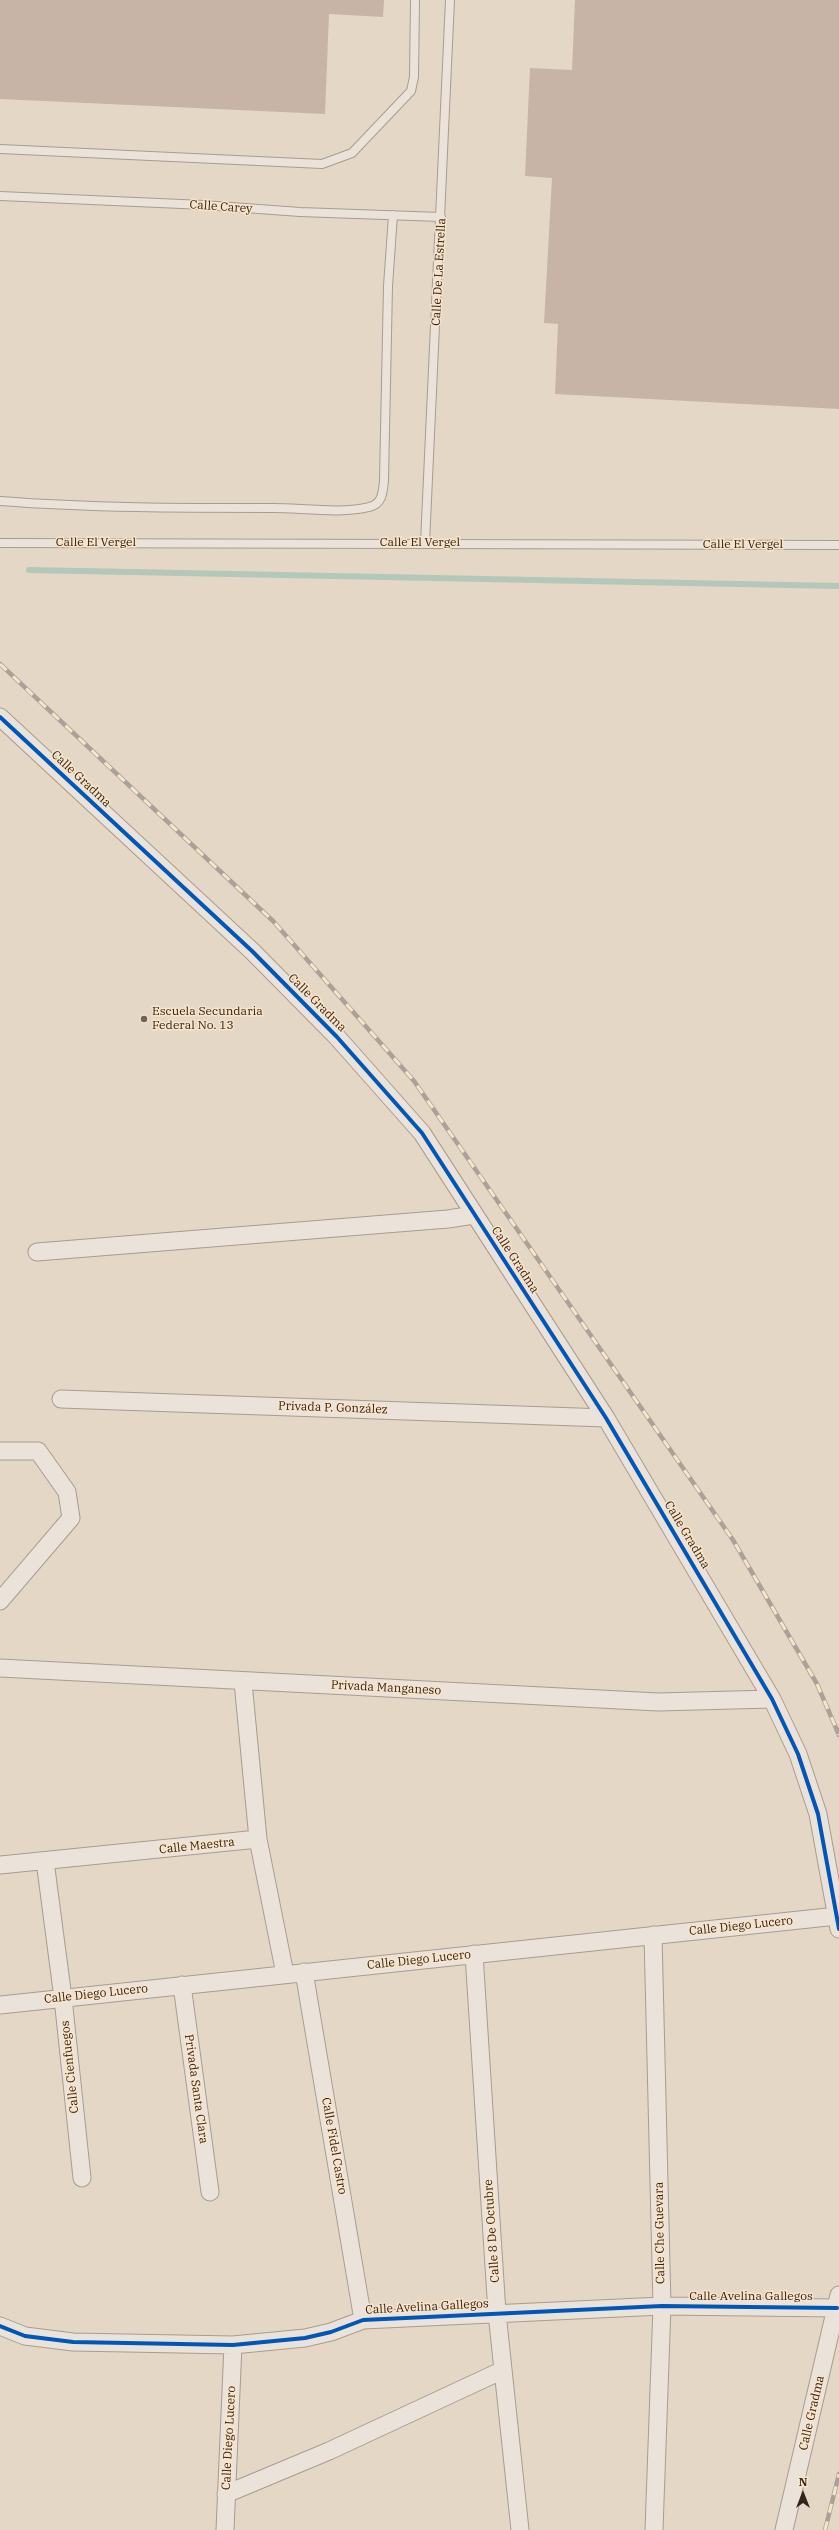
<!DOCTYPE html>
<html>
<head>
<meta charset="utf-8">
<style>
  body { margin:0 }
  #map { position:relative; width:839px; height:2530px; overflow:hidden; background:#e4d7c6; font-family:"IBM Plex Serif",serif }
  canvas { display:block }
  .north { position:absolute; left:783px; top:2474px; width:40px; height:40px; -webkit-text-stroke:3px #f8e4c9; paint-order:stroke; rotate:0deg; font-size:11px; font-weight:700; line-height:16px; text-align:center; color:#362319 }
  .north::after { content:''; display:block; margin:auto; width:14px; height:18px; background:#362319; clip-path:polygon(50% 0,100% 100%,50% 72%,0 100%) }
</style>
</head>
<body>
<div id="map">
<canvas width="839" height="2530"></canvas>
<div class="north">N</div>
</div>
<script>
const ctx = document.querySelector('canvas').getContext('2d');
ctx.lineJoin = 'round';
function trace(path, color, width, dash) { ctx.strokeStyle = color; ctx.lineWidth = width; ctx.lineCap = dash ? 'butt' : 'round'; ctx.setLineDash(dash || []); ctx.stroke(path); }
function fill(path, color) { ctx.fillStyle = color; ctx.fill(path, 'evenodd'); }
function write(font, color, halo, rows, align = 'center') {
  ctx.font = font + ' "IBM Plex Serif",serif'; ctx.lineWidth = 3; ctx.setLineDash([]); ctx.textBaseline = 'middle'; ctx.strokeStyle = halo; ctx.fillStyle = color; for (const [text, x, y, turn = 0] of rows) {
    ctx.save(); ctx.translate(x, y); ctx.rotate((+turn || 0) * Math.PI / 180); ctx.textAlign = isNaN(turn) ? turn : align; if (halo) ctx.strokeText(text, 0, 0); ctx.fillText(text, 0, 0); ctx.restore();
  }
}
trace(new Path2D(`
  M29,570L839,586`), '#b3c8b8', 6);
fill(new Path2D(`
  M0,0H384L383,17L329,14L325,114L0,99Z
  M575,0H839V409L555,394L558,324L544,323L552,178L525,176L530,68L572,70Z`), '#c8b4a6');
const service = new Path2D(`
  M0,149L322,164L352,153L411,91L414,77L415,0
  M0,196L204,205L300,212L441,217
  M0,501C91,508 182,508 273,508C300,508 344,514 369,507C383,504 383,491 384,480L388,286L393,215
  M0,543L839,545
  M425,543L450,0`);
const minor = new Path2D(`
  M0,717L252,951L337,1037L422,1133L606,1418L772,1699L798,1754L818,1814L839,1929
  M37,1252L448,1219L474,1215
  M61,1399L606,1418
  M0,1451H38L67,1492L71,1518L0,1601
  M0,1668L658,1702L772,1699
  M243,1682L258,1839L285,1974
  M45,1861L63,1998L82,2178
  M0,1865L258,1839
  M653,1935L662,2306L654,2530
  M474,1954L497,2313L520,2530
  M304,1972L363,2320
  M182,1985L210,2192
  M0,2005L837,1916
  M0,2326L25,2336L73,2342L233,2345L305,2338L331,2332L363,2320L662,2306L837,2308
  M226,2494L329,2451L503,2370
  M225,2530L233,2345
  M784,2530L839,2295`);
trace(service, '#a89c90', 10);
trace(minor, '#a89c90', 19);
trace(service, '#ebe3d9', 8);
trace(minor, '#ebe3d9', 17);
const rail = new Path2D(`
  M0,664L273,921L414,1081L733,1540L817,1684L839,1735
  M825,2530L839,2474`);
trace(rail, '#aaa299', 4.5);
trace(rail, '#f8e4c9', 3, [9]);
trace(new Path2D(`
  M0,717L252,951L337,1037L422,1133L606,1418L772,1699L798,1754L818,1814L839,1929
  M0,2326L25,2336L73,2342L233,2345L305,2338L331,2332L363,2320L662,2306L837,2308`), '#0057b8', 4);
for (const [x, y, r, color] of [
  [144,1019,4,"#736256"]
]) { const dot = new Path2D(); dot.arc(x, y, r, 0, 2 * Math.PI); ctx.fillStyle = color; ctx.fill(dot); trace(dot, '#f8e4c9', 1.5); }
write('12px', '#362319', '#f8e4c9', [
  ["Calle Carey",221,207,4],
  ["Calle De La Estrella",439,272,-87],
  ["Calle El Vergel",96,543],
  ["Calle El Vergel",420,543],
  ["Calle El Vergel",743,545],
  ["Calle Gradma",81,779,43],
  ["Calle Gradma",317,1003,45],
  ["Calle Gradma",515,1260,57],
  ["Privada P. González",333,1408,2],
  ["Calle Gradma",687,1535,59],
  ["Privada Manganeso",386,1688,3],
  ["Calle Maestra",197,1846,-6],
  ["Calle Diego Lucero",741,1926,-6],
  ["Calle Diego Lucero",419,1960,-6],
  ["Calle Diego Lucero",96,1994,-6],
  ["Calle Cienfuegos",70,2067,-96],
  ["Privada Santa Clara",196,2089,82],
  ["Calle Fidel Castro",334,2146,80],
  ["Calle 8 De Octubre",492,2231,-94],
  ["Calle Che Guevara",660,2233,-91],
  ["Calle Avelina Gallegos",751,2297],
  ["Calle Avelina Gallegos",427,2307,-3],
  ["Calle Gradma",812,2413,-77],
  ["Calle Diego Lucero",229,2438,-87]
]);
write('12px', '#362319', '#f8e4c9', [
  ["Escuela Secundaria",152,1012],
  ["Federal No. 13",152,1026]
], 'left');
</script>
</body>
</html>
